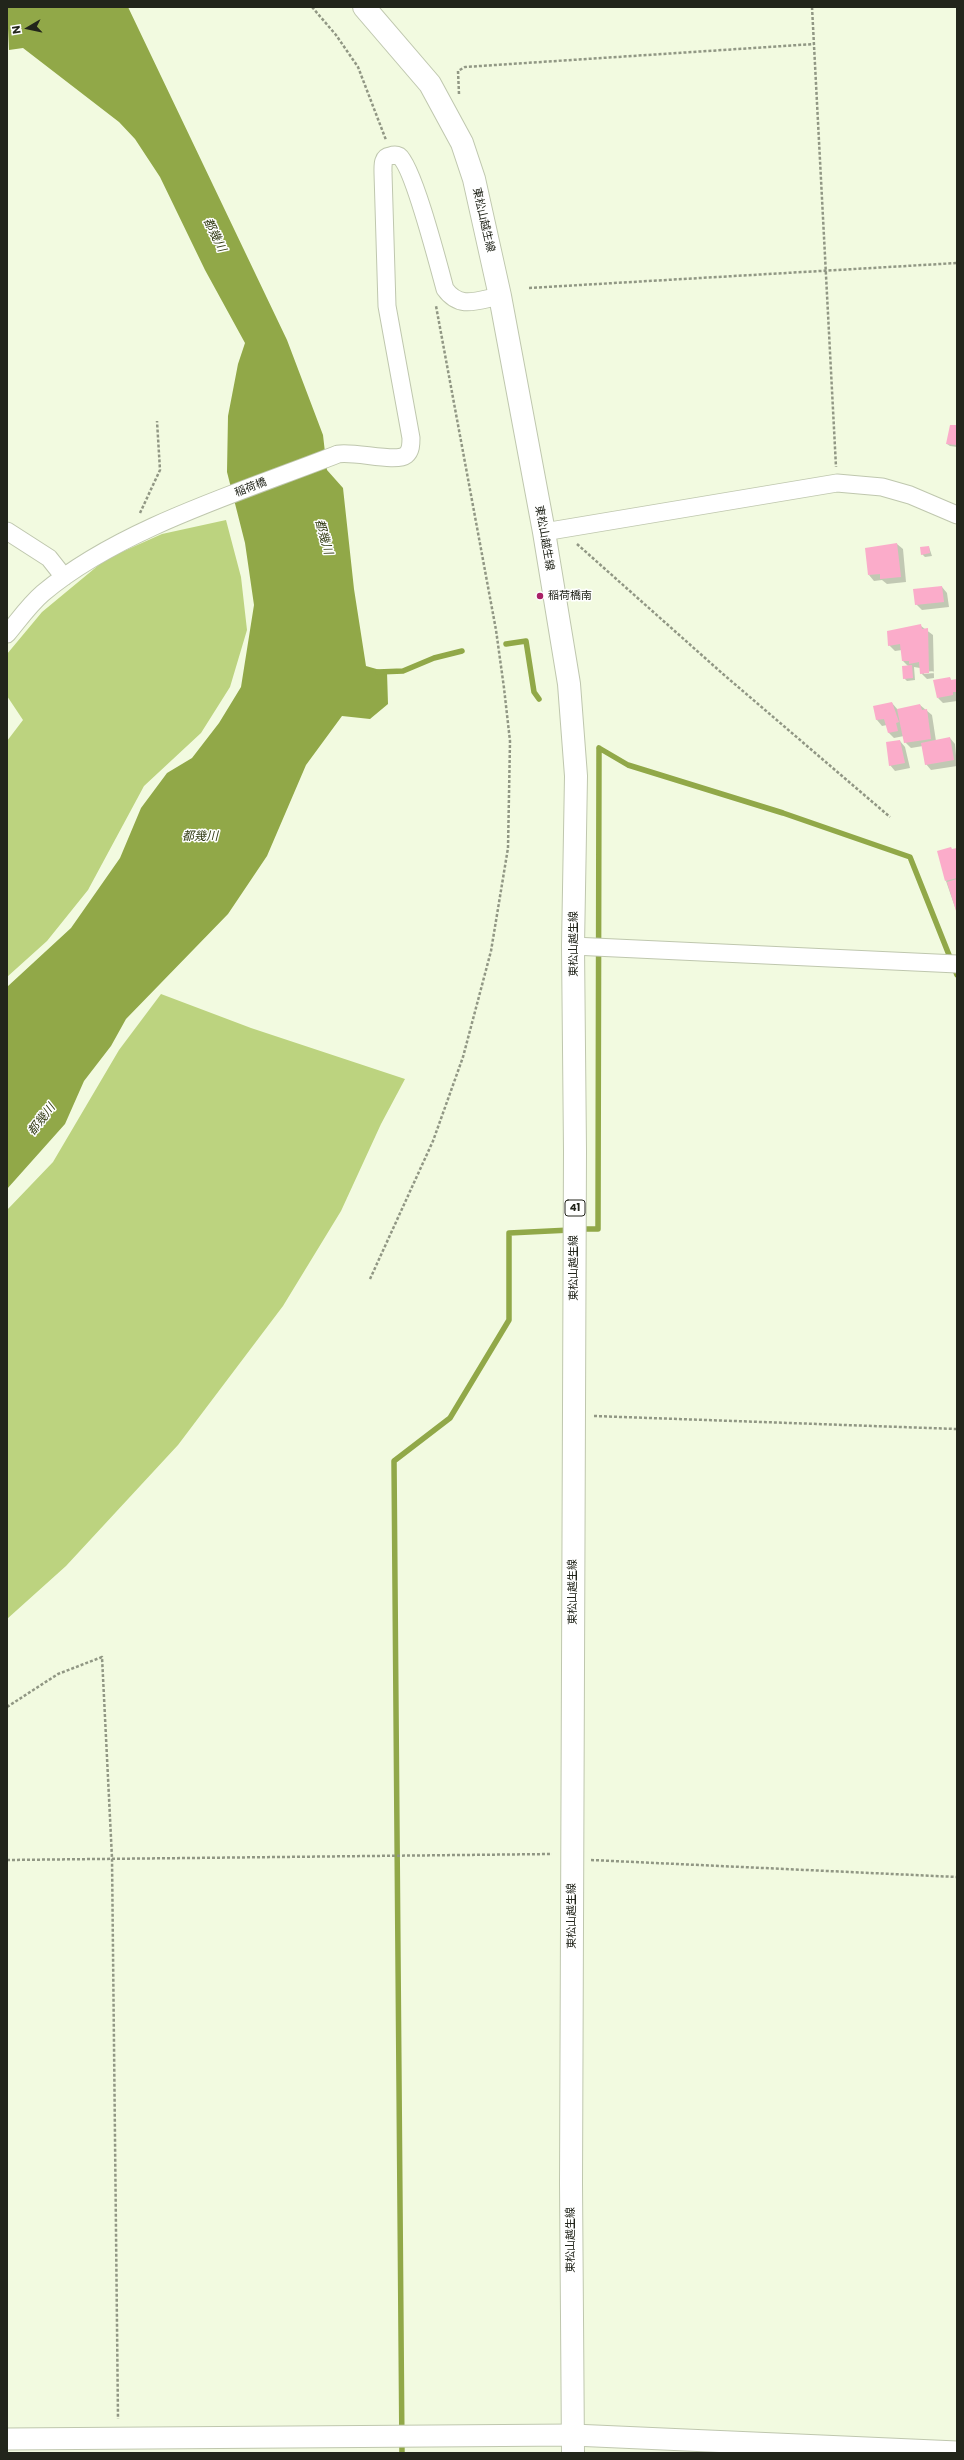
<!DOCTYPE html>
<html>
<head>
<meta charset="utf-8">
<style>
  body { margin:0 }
  #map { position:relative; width:964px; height:2460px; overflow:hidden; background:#f2fae0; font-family:Poppins,sans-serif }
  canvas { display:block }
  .frame { position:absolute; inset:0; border:8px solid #22251b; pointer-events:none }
  .north { position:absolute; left:8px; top:8px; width:40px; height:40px; -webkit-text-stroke:3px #fff; paint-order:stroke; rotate:261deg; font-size:11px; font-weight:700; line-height:16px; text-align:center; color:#22251b }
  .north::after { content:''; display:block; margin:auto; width:14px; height:18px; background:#22251b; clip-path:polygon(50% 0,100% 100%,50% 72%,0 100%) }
</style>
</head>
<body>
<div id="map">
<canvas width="964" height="2460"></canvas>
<div class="frame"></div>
<div class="north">N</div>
</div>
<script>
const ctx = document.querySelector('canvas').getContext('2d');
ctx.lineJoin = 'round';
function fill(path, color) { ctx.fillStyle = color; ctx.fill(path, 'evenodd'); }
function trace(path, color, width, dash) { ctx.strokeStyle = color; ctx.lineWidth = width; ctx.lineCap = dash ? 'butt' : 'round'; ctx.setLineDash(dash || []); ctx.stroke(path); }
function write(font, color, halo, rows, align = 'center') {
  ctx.font = font + ' Poppins,"Noto Sans JP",sans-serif'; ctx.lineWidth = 3; ctx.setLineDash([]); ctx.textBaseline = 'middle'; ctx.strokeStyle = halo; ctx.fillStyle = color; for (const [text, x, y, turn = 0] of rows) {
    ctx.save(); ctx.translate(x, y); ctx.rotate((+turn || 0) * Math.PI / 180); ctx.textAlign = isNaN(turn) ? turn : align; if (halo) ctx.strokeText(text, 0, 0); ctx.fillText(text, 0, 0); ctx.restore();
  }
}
fill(new Path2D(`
  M226,520L241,577L247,630L230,687L201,733L144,786L88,890L47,941L7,977V741L23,720L7,696V654L42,612L106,559L162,534Z
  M161,994L251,1028L405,1079L381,1124L341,1211L283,1306L178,1445L66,1566L7,1619V1210L53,1162L119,1050Z`), '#bcd37f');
fill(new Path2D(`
  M7,7H128L287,340L323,435L327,470L343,488L354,589L366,666L387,672L388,704L370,719L342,716L306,765L267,856L228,914L126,1019L111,1046L84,1081L65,1124L7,1189V987L71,928L120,858L141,808L167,773L192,758L219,723L241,687L254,605L245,543L227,472L228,416L238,364L245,343L205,270L160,177L135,139L119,122L23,48L9,50Z`), '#91a848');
fill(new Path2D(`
  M957,426V447L950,446L947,444Z
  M897,544L903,549L906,582L887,584L882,580L874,581L869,575Z
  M929,547L932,556L925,557L922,554Z
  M942,587L947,593L949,607L922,610L916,604Z
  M921,626L933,635L934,678L927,679L921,673L920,668L914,667L915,680L907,681L904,678L909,667L903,661L902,650L895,651L889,645ZM934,671V673L924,674V672Z
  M950,678L952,681L957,680V701L943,703L938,698Z
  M892,703L898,710L920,705L932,715L936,741L950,738L955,744L957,766L931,770L926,764L923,746L911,748L905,742L904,736L894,738L889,733L887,725L882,726L877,720L874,707Z
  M900,741L905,747L910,768L895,771L890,765Z
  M957,849V913L946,881L953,850Z`), '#0003');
trace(new Path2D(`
  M506,644L526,641L534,692L539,699
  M378,672L403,671L434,658L462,651
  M599,748L628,765L783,813L910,857L957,975
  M578,1229H598L599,748
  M402,2453L394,1461L450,1418L509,1320V1233L570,1230`), '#91a848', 5.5);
fill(new Path2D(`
  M950,425H957V445L946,444Z
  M897,543L901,577L880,579V574L868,575L865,548Z
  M929,546L930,553L921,555L920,547Z
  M942,586L944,602L915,605L913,589Z
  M921,624L922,629L928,628L929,673L920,674L919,662L909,664V661H902L900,644L888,646L887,631Z
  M912,665L913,678L903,679L902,666Z
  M950,677L951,680L957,679V692H953V695L937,698L933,680Z
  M892,702L899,722L896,723L898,731L888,733L884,719L876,720L873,706Z
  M920,704L922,710L927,709L931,739L904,743L897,709Z
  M950,737L954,760L925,765L921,743Z
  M900,740L905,763L889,766L886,742Z
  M951,847L952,849L957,848V878L945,881L937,851Z
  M957,879V914L947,882Z`), '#fbacca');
const minor = new Path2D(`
  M7,531L49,558L64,577
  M544,532L837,483L882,487L910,495L957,515
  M7,634C18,621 29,605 43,593C120,528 244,491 338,454C355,451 396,463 406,455C411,451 411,444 411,438L387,306L383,173C383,166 382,157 390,156C393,155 397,155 399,156C413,166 439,267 445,289C460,310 478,300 500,296
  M573,946L957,964`);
const tertiary = new Path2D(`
  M7,2439L573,2435L957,2452`);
const primary = new Path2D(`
  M364,7L430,84L462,143L474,179L500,296L544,532L569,684L576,776L573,946L575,1151L571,2183L573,2453`);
trace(minor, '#bfc7ae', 19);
trace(tertiary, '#bfc7ae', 23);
trace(primary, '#bfc7ae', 24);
trace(new Path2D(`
  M312,7L336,35L358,67L386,140
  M812,7L836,467
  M459,94L458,71L465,67L814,44
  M529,288L957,263
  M140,513L160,470L157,421
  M577,544L723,674L890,817
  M370,1279L433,1141L463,1057L491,951L508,848L510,741L504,688L496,630L436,306
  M594,1416L957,1429
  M7,1707L58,1674L102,1657L112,1858L118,2419
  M7,1860L552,1854
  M591,1860L957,1877`), '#919784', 2.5, [3, 2]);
trace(minor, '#fff', 17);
trace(tertiary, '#fff', 21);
trace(primary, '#fff', 22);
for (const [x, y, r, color] of [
  [540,596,4,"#a92167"]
]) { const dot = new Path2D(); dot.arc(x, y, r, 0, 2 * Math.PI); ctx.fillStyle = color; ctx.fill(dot); trace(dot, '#fff', 1.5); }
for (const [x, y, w] of [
  [575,1208,20]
]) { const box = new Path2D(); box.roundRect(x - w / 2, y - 8, w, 16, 3); ctx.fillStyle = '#fff'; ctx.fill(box); trace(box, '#22251b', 1); }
write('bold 10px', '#22251b', null, [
  ["41",575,1208]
]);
write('11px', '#22251b', '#fff', [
  ["東松山越生線",483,220,77],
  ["稲荷橋",251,488,-21],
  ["東松山越生線",544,538,80],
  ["東松山越生線",574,944,-90],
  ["東松山越生線",574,1268,-90],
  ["東松山越生線",573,1592,-90],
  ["東松山越生線",572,1916,-90],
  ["東松山越生線",571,2240,-90]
]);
write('11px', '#22251b', '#fff', [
  ["稲荷橋南",548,596]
], 'left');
write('italic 12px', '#323b14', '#fff', [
  ["都幾川",214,235,64],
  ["都幾川",323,537,74],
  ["都幾川",200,837],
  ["都幾川",42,1120,-52]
]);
</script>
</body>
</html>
